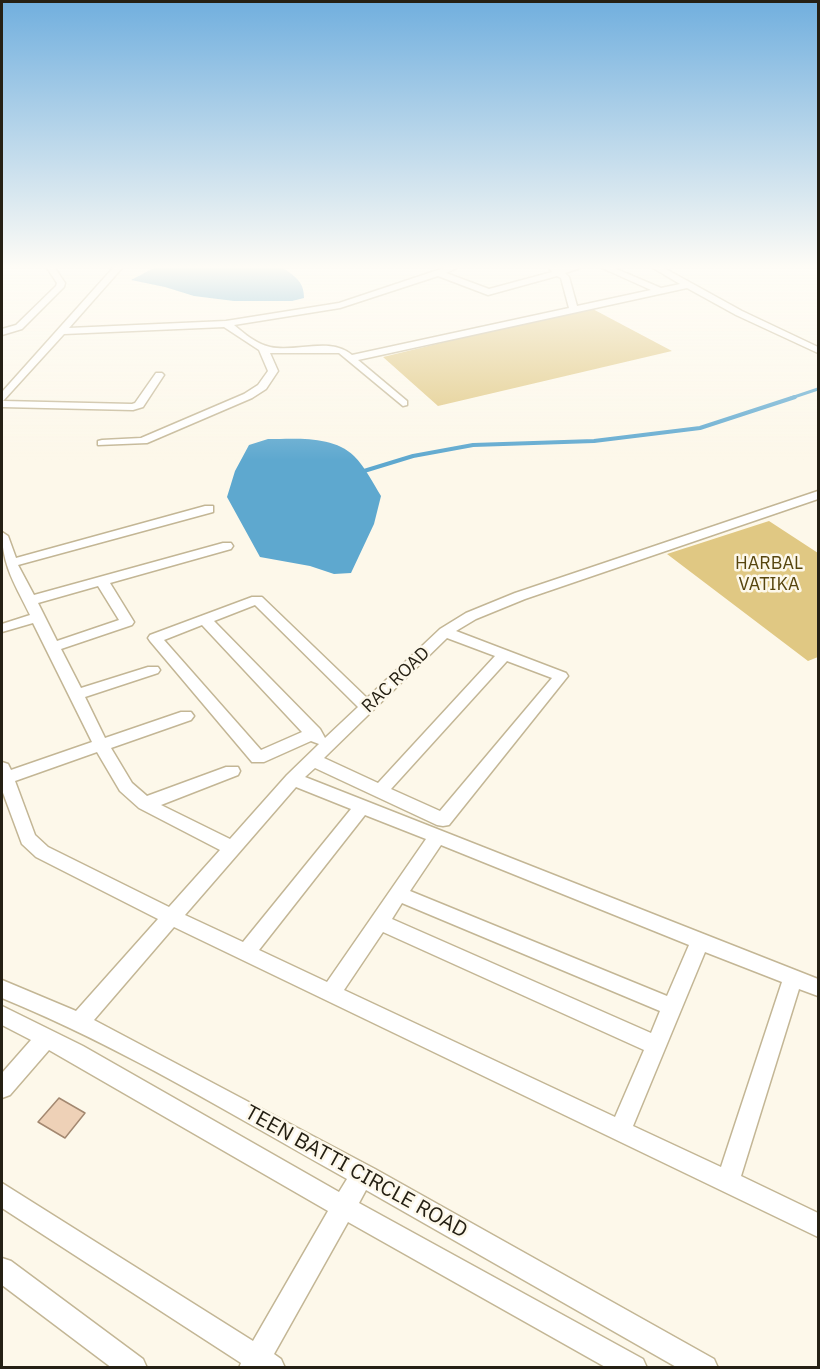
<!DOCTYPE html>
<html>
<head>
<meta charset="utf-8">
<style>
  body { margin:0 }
  #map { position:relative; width:820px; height:1369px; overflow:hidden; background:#fdf8ea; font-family:"IBM Plex Sans",sans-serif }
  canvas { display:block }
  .frame { position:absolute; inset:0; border:3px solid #252014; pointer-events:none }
</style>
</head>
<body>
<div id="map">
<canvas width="820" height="1369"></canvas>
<div class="frame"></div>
</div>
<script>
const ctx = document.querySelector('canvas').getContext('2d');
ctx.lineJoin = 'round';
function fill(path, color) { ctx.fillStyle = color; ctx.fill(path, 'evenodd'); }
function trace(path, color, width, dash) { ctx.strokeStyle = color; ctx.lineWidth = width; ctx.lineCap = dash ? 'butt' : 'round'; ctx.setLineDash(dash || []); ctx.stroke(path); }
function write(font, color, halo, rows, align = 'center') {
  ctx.font = font + ' "IBM Plex Sans",sans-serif'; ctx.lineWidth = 5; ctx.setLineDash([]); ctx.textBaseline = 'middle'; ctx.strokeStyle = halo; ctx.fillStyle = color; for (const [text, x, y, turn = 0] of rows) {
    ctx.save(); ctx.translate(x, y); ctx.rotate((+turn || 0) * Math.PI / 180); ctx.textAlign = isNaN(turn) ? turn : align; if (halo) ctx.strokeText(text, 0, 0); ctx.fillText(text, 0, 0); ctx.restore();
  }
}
fill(new Path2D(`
  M589,307L672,351L438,406L383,357Z
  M769,521L818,553V657L808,661L667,554Z`), '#e0c883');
fill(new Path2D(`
  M154,268H283C296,277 304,282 304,298L292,301H234L194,296L165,287L131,280Z
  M268,439C295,439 333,435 354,456C365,467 373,483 381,496L374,524L351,573L334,574L310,566L260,557L227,497L235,471L249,445Z`), '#5ea8cf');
trace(new Path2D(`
  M791,398L818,389`), '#5ea8cf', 3);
trace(new Path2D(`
  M364,471L413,456L473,445L594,441L700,428L795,397`), '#5ea8cf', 4);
const building = new Path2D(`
  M59,1098L85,1113L65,1138L38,1122Z`);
fill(building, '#eed1b7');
trace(building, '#a38870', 1.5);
const minor = new Path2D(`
  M47,268H55L65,283L64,287L22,329L2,335V329L16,325L56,286L57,283Z
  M113,268H122L69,328L226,321L339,303L444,268H457L446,273L489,289L552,272L549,268H580L565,273L569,277L577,306L651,290L602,268H614L661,288L680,284L653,268H664L742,311L818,347V353L736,315L687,288L358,360L407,401V405L403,406L339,353H270L278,371L266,389L252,398L147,443L98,445V441L102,440L141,438L244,394L258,385L268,371L259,350L224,327L64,334L3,401L132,404L135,403L156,373H162L164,375L143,407L133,410L2,407V392ZM438,276L488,295L557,276L561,278L569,308L352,355C330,336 296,353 270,347C256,344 245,334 234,325L340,308Z
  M818,491V499L525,599L476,619L456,631L566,673L568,676L449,825L443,826L437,825L315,768L305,777L818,979V996L799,989L741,1176L818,1213V1237L174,927L94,1020L375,1169L714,1359L718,1368H678L366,1190L359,1203L643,1359L647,1368H607L348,1222L274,1354L281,1359L285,1368H239L241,1363L2,1208V1183L253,1341L328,1211L49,1050L10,1095L2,1098V1073L31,1040L2,1025V1006L83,1046L339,1192L347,1179C234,1116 122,1047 2,998V980L76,1011L158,919L36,857L22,844L2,790V762L8,764L11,770L92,742L33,623L2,632V624L30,615C16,586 2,566 2,532L8,536L16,558L205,506H213V512L18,565L34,595L223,543H231L233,546L231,549L110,583L134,622L132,625L61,649L81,688L148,667H158L160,670L158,673L85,697L105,738L181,712H191L194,716L191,720L111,748L132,783L147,796L226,767H238L240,771L238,775L161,805L230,839L287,775L319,744L311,741L264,762H252L150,641L148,638L150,635L252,597H262L367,698L440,629L466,613L515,593ZM98,586L119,620L57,641L38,603ZM255,605L358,707L325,738L320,729L214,621ZM202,625L302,732L261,750L164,640ZM447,638L495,656L378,783L324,758ZM507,661L552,678L440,811L391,789ZM97,752L120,791L139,808L220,850L169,907L48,847L35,835L15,781ZM296,787L351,809L243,942L185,915ZM365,815L426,839L327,982L259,950ZM441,845L689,945L667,996L410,891ZM402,903L660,1011L651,1033L392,919ZM383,932L644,1050L615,1117L344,990ZM705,952L782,982L721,1167L633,1126Z
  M2,1258L11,1261L143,1359L147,1368H112L2,1285Z`);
trace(minor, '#c3b695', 3);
fill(minor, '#fff');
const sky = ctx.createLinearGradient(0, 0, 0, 460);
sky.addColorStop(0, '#71afde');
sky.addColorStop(0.58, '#fefcf6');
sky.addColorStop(1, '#fefcf600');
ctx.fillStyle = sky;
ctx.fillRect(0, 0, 820, 460);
write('18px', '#57450e', '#fdf8ea', [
  ["HARBAL",769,564],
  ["VATIKA",769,585]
]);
write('18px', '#252014', '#fdf8ea', [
  ["RAC ROAD",396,680,-44]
]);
write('21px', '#252014', '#fdf8ea', [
  ["TEEN BATTI CIRCLE ROAD",356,1172,29]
]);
</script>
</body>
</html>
